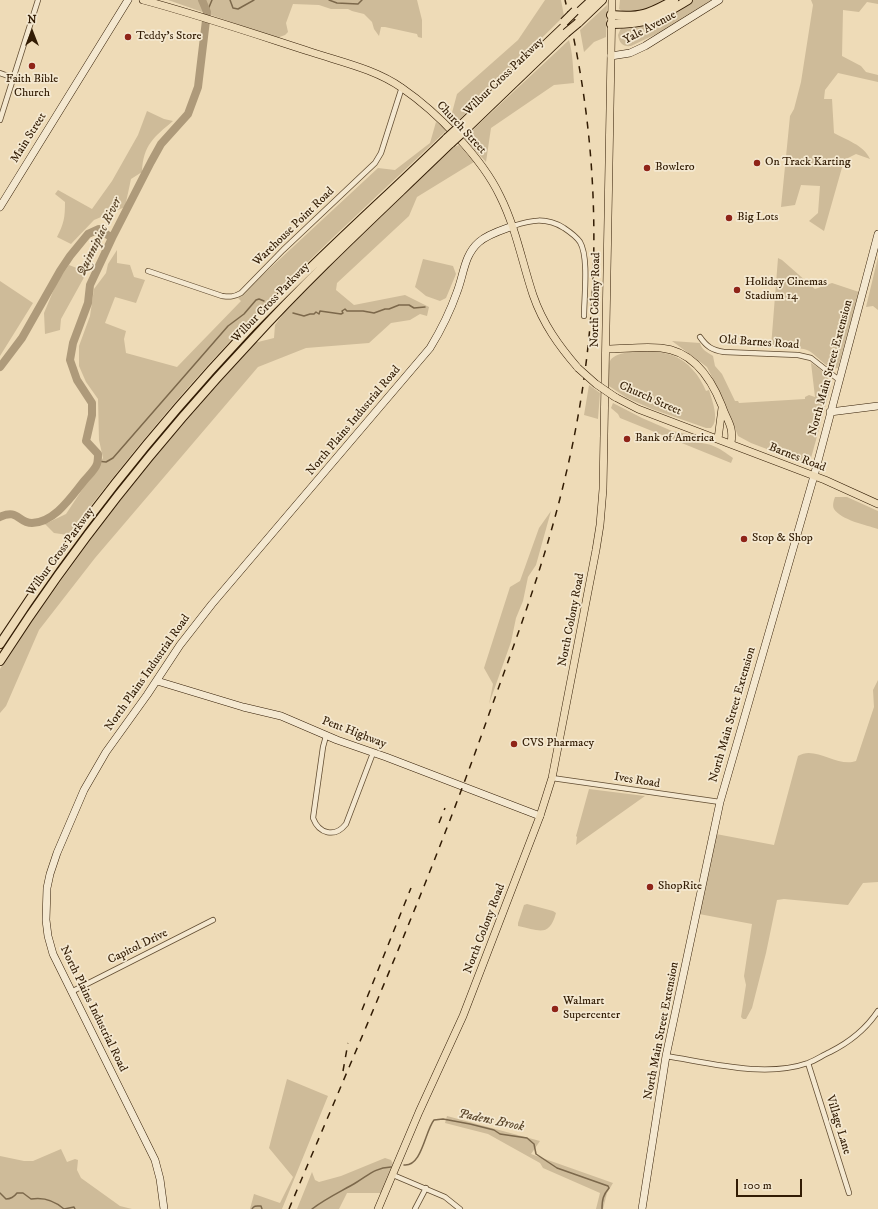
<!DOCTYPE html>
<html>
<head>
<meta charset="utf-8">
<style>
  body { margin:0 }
  #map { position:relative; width:878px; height:1209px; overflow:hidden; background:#eedbb7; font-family:"IM FELL DW Pica",serif }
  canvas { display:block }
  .north { position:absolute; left:12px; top:12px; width:40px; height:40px; -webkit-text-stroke:3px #f4e8d0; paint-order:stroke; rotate:0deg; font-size:11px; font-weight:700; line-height:16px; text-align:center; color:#321c04 }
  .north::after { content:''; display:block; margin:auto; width:14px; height:18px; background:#321c04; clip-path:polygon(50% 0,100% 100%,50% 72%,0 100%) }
  .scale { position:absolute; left:736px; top:1179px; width:66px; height:18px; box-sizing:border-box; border:2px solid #321c04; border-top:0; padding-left:5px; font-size:12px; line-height:14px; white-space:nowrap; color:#321c04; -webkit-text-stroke:3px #f4e8d0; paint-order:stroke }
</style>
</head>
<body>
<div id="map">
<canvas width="878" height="1209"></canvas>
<div class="north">N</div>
<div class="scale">100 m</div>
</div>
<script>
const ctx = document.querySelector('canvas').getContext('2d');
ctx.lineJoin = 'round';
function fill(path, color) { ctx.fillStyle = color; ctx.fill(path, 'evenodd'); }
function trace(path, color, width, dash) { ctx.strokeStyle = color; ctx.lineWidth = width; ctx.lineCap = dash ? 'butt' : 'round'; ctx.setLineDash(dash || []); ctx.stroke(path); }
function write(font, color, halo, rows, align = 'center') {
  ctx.font = font + ' "IM FELL DW Pica",serif'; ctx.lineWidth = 3.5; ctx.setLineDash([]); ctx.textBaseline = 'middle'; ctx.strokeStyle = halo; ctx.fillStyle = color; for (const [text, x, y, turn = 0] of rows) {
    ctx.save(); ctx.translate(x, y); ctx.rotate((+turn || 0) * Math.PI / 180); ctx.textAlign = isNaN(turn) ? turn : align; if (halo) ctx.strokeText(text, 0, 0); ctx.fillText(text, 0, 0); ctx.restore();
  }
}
fill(new Path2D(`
  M168,0H417L422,20V38L418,37L417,34L385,27H381L379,36L374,29L372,22L364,14L352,11L348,9H331L319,5L293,4L286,23L288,32L285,35L277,38Z
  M545,0H561L564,16L459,120L452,126L449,124L457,94L518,40Z
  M620,0H665C653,7 633,19 619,9Z
  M691,0H712L673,26L631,46C623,47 619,43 618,35L621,28Z
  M811,0H878V4L867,2L859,12L843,10L842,56L861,66L866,72L878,75V82L838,73L825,90L824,99H832L834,133C846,140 864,145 870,159L856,154L848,158L843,164L824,231L809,221L818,213L820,186L801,185L795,205L781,207L790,116L794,109L801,82L813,5Z
  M607,5L606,37L594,42L584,52L580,30Z
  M569,40C573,54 573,69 574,83L554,85L491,128L486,162L464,138Z
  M147,111L164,119L173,121C154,137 143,145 142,172L131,179L125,207L94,220L71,244L57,237C64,223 65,218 65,202L55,194L58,190L92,209L112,181L138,135Z
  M436,122L447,130C386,188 323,245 264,306C193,377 129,456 68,535L54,533L45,524L66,514L103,458L99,440L98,399L86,382L79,366V346L90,316L94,289L106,273L108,264L117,250V263L130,265L134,277L145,280L136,303L115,297L105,323L126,331L124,339L126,353L177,367L241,301L238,298L378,168L395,170L430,143Z
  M459,145L474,162L417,197L409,216L337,283L336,290L354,305L405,295L429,307L427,316L420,314L410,320L391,323L369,343L306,348L258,367L95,558L39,630L6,706L0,713V669L26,629L99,528L151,461L254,343L274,338L275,325L286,310L349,247L454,147Z
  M878,257V310L873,306L866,307Z
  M778,258L782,260L815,289L832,283L859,292L838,368C827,371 817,354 807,350C800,347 779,348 771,347Z
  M423,259L453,266L456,274L446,298L440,301L426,296L415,287Z
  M69,265L87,272L61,319L60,330L45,334L44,313L57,282Z
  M0,281L33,303L0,356Z
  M672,341L700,343C702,350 707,352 713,356L715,366L722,374L735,401H738L739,403L805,399V397L809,395L815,397L811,363C819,368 830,376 831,386L811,458L809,461L801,462L751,443L738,436L726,405L707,367Z
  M658,350C662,354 667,353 672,355C688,361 700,376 706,391L709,390C712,400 720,420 711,428H706L652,409L627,398L609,386C609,379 608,368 610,361C615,350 647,351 658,350Z
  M589,385L600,393L598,419L584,415Z
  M613,403L642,418L672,431L692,435V442C711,443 718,447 733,458L731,463L620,418L618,414L611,408Z
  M835,497H847L878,511V529C866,525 841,520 834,509C832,505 834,500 835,497Z
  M551,511L536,565L528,577L523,601L516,618L511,642L489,704L493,684L484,668L510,587L520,581L539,528Z
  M878,680V882L863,883L848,905L784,899L777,900L766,953L752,1008L746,1019H743L741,1017L746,985L744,976L752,924L699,914L716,834L774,845L798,756C815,745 838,768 856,761L874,707L873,690Z
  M589,789L645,796L576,845L577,837L576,836Z
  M527,904L553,911L556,913C549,938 539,930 518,926V923L524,905Z
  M287,1079L328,1096L282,1209H250L254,1194L280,1203L293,1177L269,1148Z
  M447,1116L540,1141L531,1154L613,1183L607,1193L603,1209H596L600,1193L543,1168L540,1163L488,1134L445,1123Z
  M61,1149L67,1162L75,1159L78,1160L77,1170L81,1178L120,1206L132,1209H0V1156L24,1161H33Z
  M385,1158L391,1160L393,1164L381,1193H347L339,1209H297L312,1172L315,1180L319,1182L341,1176Z`), '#cebb99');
trace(new Path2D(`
  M230,0L233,8L238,9L254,0
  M329,0L337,3L358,4L362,0
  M207,12L212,0
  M293,313L304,316L310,314H314L316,312L319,314L320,311L341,314L343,313L342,311L345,309L347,311H363L374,313L385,309H389L399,305H409L414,308L425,307
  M97,461L106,462L113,458L228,326L244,314L256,300L259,299L264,301
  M404,1165C422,1167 425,1131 434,1120L443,1119L470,1124L494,1130L500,1134L527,1138L534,1144L536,1154L557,1168L608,1186L609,1188C603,1195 602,1200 602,1209
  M0,1193L6,1199C11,1199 14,1197 17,1193H23L31,1199C43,1197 55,1201 64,1209L74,1207L75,1209
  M252,1209C254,1205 257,1206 261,1206L262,1209
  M312,1209C326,1198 342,1191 357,1182C370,1174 375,1168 391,1167`), '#7c684b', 1.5);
trace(new Path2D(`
  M0,367L22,338L60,271L70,256L88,234L99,229L112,238
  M0,517C18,508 18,523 32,523C55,522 71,497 84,481C88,476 95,470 97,464C98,461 98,457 98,454L86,441L92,415V403L77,380L70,360L73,343L88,303L90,285L112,238L151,162L161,144L188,114L198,87L207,12L202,0`), '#ae9a7a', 8);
const street = new Path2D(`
  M0,73L14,78
  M0,120L38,0
  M513,226C531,220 546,217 564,228C570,232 576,236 580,242C589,257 584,298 584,316
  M148,271L222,296C230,297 234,297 241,293L283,250L375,163L381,153L402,87
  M700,337C707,347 712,350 724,352L798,355L811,358L839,380
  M326,736L323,747L313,818C319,834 335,838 346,824L373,753
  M552,778L720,802
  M71,992L213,920
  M666,1056C710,1063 765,1078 808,1063C816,1060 823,1055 830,1052C850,1042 866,1029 878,1011
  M808,1063L849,1193
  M393,1175L445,1197L460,1209
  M415,1209L426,1188`);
const secondary = new Path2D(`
  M611,56L630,53L645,46L719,0
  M0,207L128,0
  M830,412L878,406
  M157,681L243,707L281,716L337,740L386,757L540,816
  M164,1209L160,1179L155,1160L53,954L48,936L46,920L47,888L50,874L57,853L84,790L106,752L147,695L180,645L212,604L430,348C441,330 450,312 457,292C464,274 464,255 479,242C488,234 502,230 513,226
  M642,1209L666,1056L720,802L814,476L878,234`);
const primary = new Path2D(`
  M143,0C199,15 255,34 311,52C341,62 375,69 402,88C437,112 482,158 500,196C516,228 522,262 533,295C543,324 559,346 578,368
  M606,349C624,349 643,346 661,348C693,351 711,378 722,406C727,421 734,426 731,443
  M615,397L638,409L825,480L878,504
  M718,439L722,408
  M378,1209L419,1112L463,1016L540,816L552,778L596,550L600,525L603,489L612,0`);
const highway = new Path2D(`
  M576,15L592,0
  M611,15C640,18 649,14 674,0
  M578,23L602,0
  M611,24C648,24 657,19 688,0
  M458,128L565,26
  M463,132L566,33
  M0,644C72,533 155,429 246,332C310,265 380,203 447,138
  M0,661C74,546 159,439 252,340C315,271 384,208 451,143`);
trace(street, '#614c31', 6);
trace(secondary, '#321c04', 8);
trace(primary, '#321c04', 8);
trace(highway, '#321c04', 10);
trace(street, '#f4e8d0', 4.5);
trace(secondary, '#f4e8d0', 7);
trace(primary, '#eedbb7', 7);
trace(highway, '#eedbb7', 8);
trace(new Path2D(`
  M439,823L445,808
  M362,1010L411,888
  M343,1071L348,1043
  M289,1209C358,1045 430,882 489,714C517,637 546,559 565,478C603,322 604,156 565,0`), '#321c04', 1.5, [7, 7]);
const primaryBridge = new Path2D(`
  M578,368L596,384L615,397`);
const highwayBridge = new Path2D(`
  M564,22L575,11
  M566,33L578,23
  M447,138L458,128
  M451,143L463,132`);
trace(primaryBridge, '#321c04', 8, []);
trace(highwayBridge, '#321c04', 10, []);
trace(primaryBridge, '#eedbb7', 7);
trace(highwayBridge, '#eedbb7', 8);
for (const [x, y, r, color] of [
  [128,37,4,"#8f2418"],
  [32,66,4,"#8f2418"],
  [757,163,4,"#8f2418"],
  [647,168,4,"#8f2418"],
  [729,218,4,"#8f2418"],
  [737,290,4,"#8f2418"],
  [627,439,4,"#8f2418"],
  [744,539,4,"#8f2418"],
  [514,744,4,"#8f2418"],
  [650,887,4,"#8f2418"],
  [555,1009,4,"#8f2418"]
]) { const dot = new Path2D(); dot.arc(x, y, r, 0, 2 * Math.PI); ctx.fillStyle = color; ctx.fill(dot); trace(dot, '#f4e8d0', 1.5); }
write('12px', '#321c04', '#f4e8d0', [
  ["Yale Avenue",650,28,-28],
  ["Wilbur Cross Parkway",504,77,-44],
  ["Church Street",461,128,47],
  ["Main Street",29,138,-58],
  ["Warehouse Point Road",294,227,-44],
  ["North Colony Road",596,300,-89],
  ["Wilbur Cross Parkway",271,303,-46],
  ["Old Barnes Road",759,343,4],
  ["North Main Street Extension",831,368,-75],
  ["Church Street",650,399,24],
  ["North Plains Industrial Road",354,421,-50],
  ["Barnes Road",797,458,21],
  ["Wilbur Cross Parkway",61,552,-54],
  ["North Colony Road",572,620,-79],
  ["North Plains Industrial Road",148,673,-55],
  ["North Main Street Extension",733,715,-74],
  ["Pent Highway",354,733,21],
  ["Ives Road",637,781,9],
  ["North Colony Road",485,929,-69],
  ["Capitol Drive",138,947,-26],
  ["North Plains Industrial Road",93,1009,64],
  ["North Main Street Extension",662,1031,-79],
  ["Village Lane",838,1125,73]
]);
write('12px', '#321c04', '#f4e8d0', [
  ["Teddy’s Store",136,37],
  ["Faith Bible",32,80,"center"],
  ["Church",32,94,"center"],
  ["On Track Karting",765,163],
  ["Bowlero",655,168],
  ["Big Lots",737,218],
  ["Holiday Cinemas",745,283],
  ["Stadium 14",745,297],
  ["Bank of America",635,439],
  ["Stop & Shop",752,539],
  ["CVS Pharmacy",522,744],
  ["ShopRite",658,887],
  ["Walmart",563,1002],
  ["Supercenter",563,1016]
], 'left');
write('italic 13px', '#5d482d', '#f4e8d0', [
  ["Quinnipiac River",100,237,-64],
  ["Padens Brook",491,1121,12]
]);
</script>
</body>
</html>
